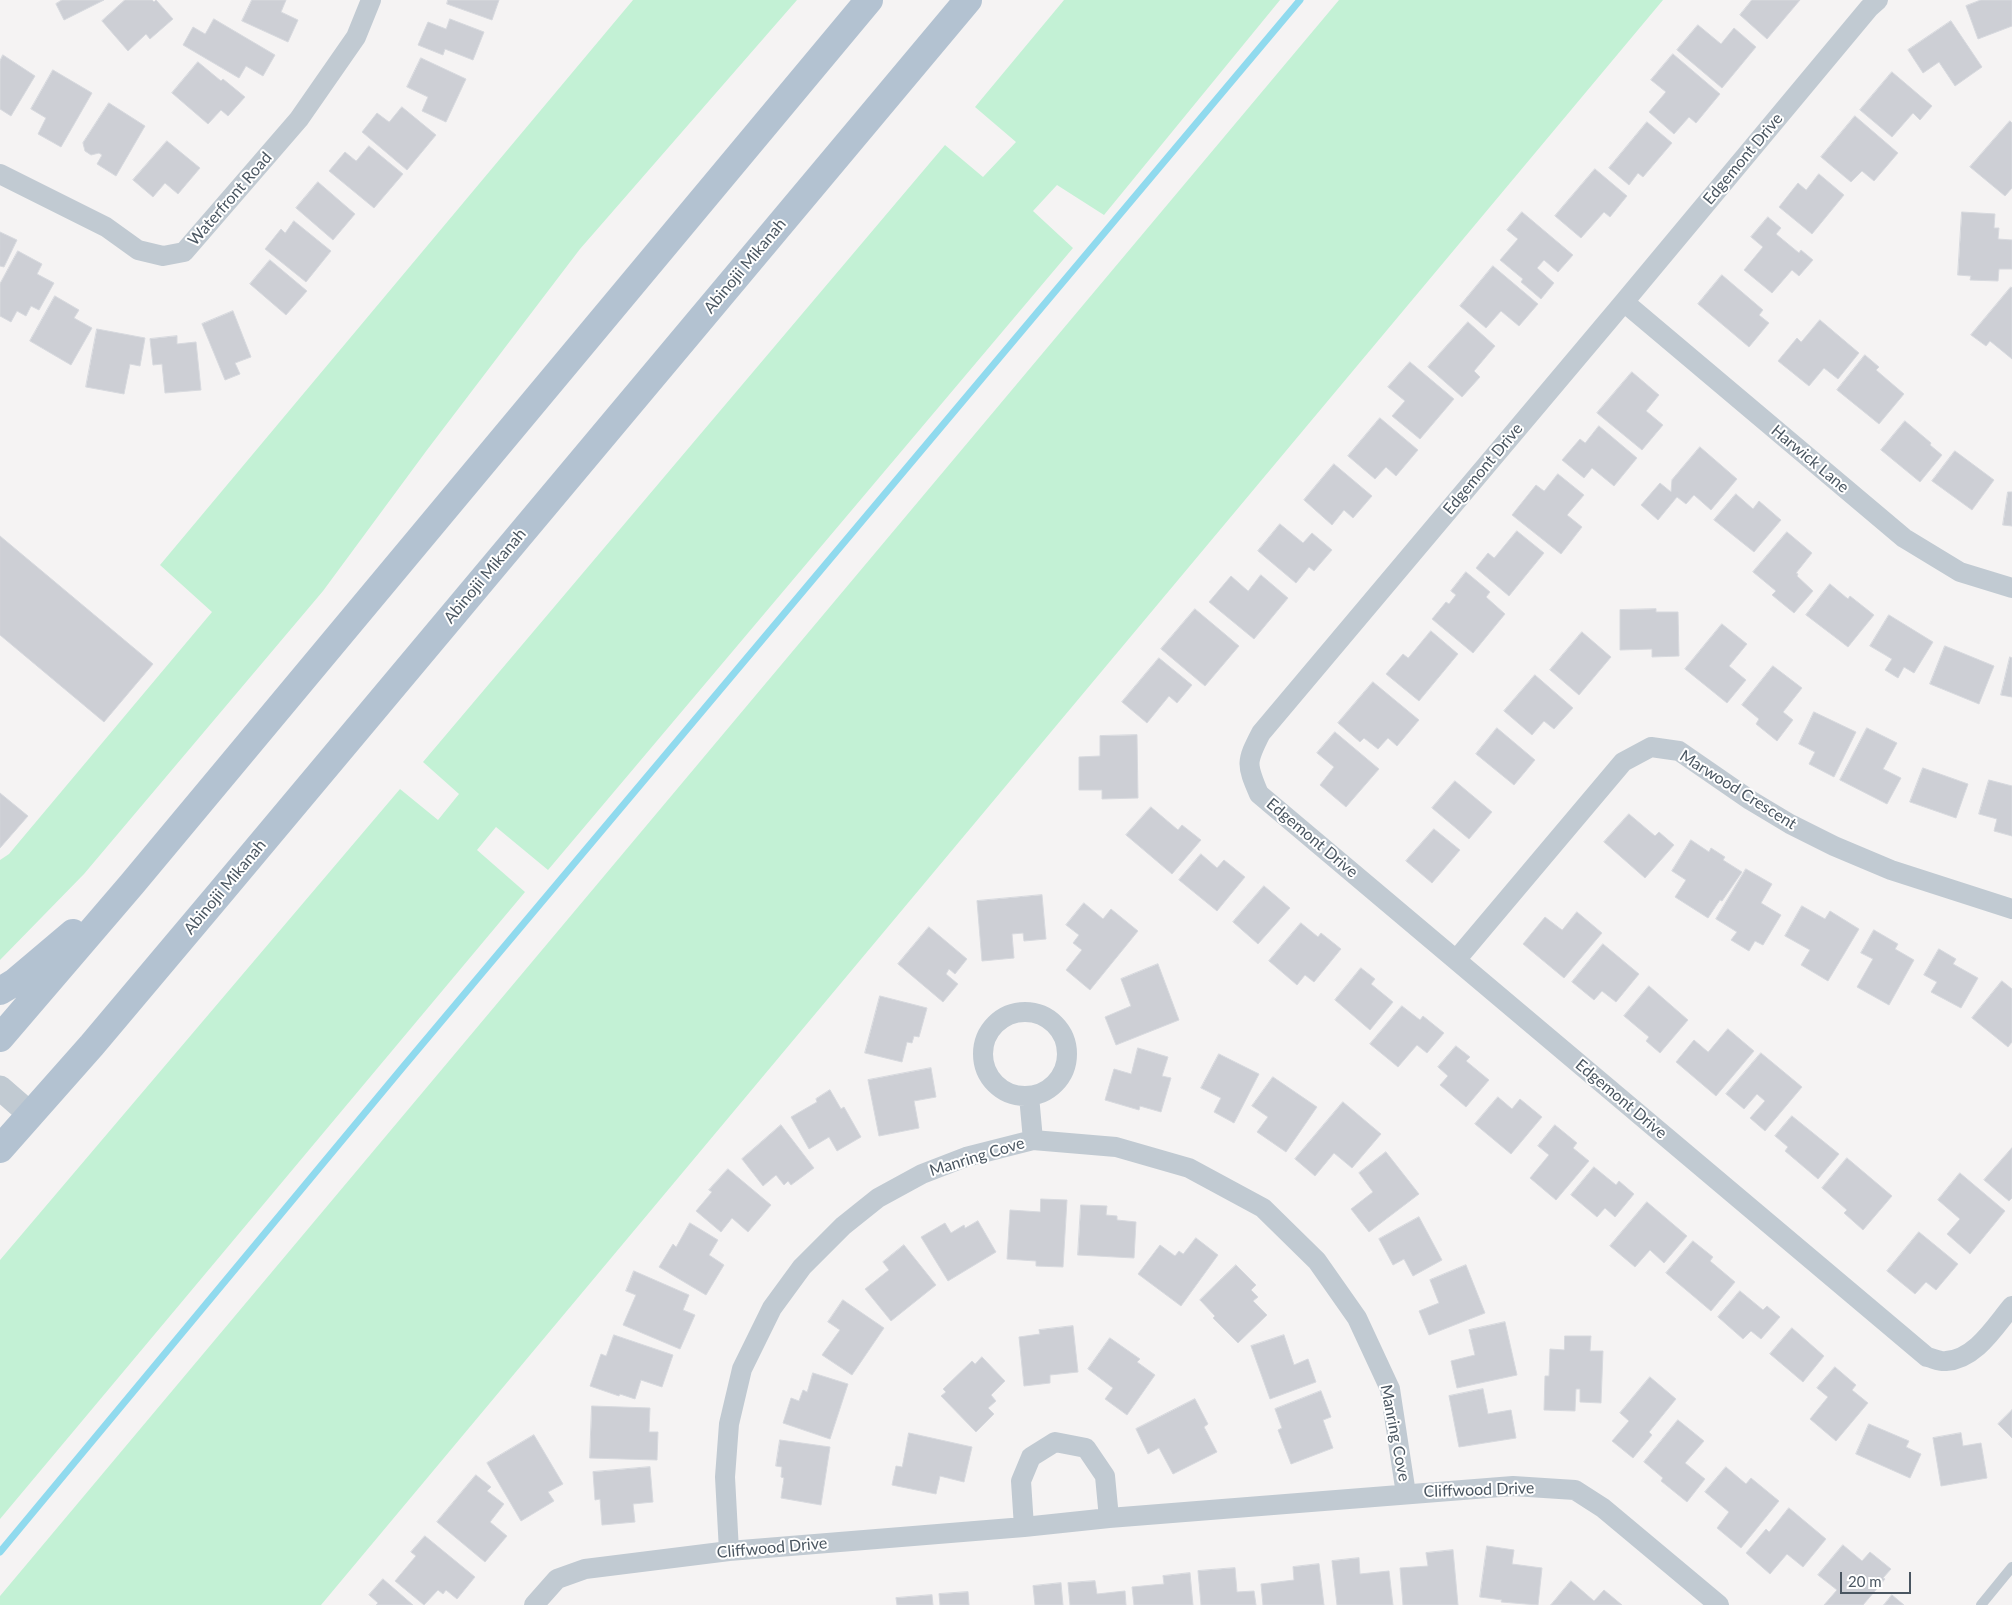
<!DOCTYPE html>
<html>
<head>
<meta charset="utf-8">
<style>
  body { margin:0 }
  #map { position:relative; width:2012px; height:1605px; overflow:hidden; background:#f5f3f3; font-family:Lato,sans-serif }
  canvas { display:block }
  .scale { position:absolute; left:1840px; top:1572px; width:71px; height:22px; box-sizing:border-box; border:2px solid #4a5661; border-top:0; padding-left:6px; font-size:15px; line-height:18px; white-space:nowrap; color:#4a5661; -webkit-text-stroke:4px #fff; paint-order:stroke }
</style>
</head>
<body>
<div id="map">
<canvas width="2012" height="1605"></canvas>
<div class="scale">20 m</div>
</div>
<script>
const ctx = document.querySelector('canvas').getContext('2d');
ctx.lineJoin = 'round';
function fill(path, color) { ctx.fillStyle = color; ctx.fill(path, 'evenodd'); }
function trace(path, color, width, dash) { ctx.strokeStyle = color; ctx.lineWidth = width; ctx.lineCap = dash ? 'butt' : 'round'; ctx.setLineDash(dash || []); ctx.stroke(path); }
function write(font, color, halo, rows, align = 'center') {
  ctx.font = font + ' Lato,sans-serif'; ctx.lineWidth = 4; ctx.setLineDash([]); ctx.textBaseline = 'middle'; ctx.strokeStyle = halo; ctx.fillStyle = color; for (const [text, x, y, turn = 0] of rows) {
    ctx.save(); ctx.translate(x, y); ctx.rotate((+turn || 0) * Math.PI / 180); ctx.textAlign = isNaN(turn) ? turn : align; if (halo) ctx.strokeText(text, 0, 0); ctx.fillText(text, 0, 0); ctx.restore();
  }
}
fill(new Path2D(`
  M633,0H797L580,249L427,450L323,591L84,874L0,960V860L9,854L212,612L160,565Z
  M1064,0H1280L1104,215L1057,185L1033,211L1073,248L548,870L496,827L477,850L525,892L0,1519V1260L400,789L438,820L459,794L423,762L945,145L983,177L1016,142L975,107Z
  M1339,0H1663L321,1605H0V1596Z`), '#c3f1d5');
trace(new Path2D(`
  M0,1552L403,1067L1300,0`), '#90daee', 7);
const building = new Path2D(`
  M62,0H104L64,20L56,4Z
  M125,0H152L154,2L156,0L173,19L150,39L146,34L128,51L102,21Z
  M252,0H286L281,12L298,20L288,42L242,21Z
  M448,0H499L492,20L447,4Z
  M1752,0H1800L1767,39L1740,15Z
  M1981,0H2012V26L1978,39L1966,6Z
  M214,19L275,55L263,76L246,66L239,78L183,45L193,27L205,34Z
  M450,19L484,32L473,60L445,49L443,55L418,45L428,22L446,29Z
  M1951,21L1982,67L1955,86L1939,62L1923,73L1908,50Z
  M1698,25L1721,44L1734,28L1756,47L1722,88L1677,50Z
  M1673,54L1720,94L1696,123L1689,117L1674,134L1649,112L1666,92L1651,80Z
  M3,55L35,76L11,116L0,109V61Z
  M421,58L466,79L446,122L422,111L428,97L407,87Z
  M198,62L221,81L223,79L245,97L228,116L221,110L208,124L172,93Z
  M53,70L92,93L61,147L38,134L46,118L31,109Z
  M1892,72L1932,106L1920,120L1913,113L1892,137L1860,110Z
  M109,103L145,126L116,176L97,164L102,155L99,153L91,155L85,151L83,143Z
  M402,107L436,135L407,170L362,132L377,113L389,122Z
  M1855,116L1898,153L1874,181L1862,171L1851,182L1821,157Z
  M2010,121L2012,123V188L2005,196L1970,167Z
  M1647,122L1672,143L1643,177L1638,173L1629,185L1609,168Z
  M167,141L200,168L178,194L165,183L153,197L133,180Z
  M369,146L403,174L374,208L329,171L345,152L356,161Z
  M1595,169L1627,196L1610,217L1604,212L1581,238L1555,216Z
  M1819,174L1844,195L1812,234L1779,207L1798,183L1806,190Z
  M318,182L355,214L333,240L296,208Z
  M1522,212L1573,255L1558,272L1544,260L1537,268L1554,283L1541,299L1521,282L1523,279L1500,260L1518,239L1507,230Z
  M1962,212L1995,214L1994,228H1999L1998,239L2012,240V269H1999L1998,281L1970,280L1971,276L1958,275Z
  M1768,217L1781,228L1776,234L1799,253L1801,250L1813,260L1799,276L1792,270L1772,293L1744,270L1763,247L1751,237Z
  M294,221L331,251L306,282L265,249L281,229L285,233Z
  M0,232L17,240L4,267L0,266Z
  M18,251L42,264L37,274L54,283L39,310L31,306L26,316L17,311L11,322L0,316V284Z
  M270,260L307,291L286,315L250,284Z
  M1493,266L1538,304L1519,326L1501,311L1486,328L1460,306Z
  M1722,275L1763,310L1759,315L1769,323L1749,347L1698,304Z
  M2011,287L2012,288V359L1990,341L1986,346L1971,335Z
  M55,296L79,310L74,318L92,328L71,365L30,341Z
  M233,311L251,357L235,363L240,374L225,380L202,324Z
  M1820,320L1859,353L1838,379L1824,368L1809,386L1778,361L1797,338L1801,342Z
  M1468,322L1495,346L1474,371L1480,377L1462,397L1428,367Z
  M97,329L145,338L140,366L130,364L124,394L86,387Z
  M177,336V344L196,342L201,390L165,393L162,364L153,365L150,339Z
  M1865,355L1879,367L1876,370L1904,394L1879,424L1837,390Z
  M1410,362L1454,399L1420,439L1392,416L1405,401L1388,387Z
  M1632,372L1659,395L1646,411L1663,425L1642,450L1597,413Z
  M1380,418L1418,450L1396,476L1386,467L1375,479L1348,456Z
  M1905,421L1931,443L1930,445L1942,455L1920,482L1881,450Z
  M1599,426L1637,458L1614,486L1592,468L1584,478L1562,460L1580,439L1585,443Z
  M1700,447L1737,479L1711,510L1694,495L1686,504L1677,497L1658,520L1641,505L1660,483L1671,492L1672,480Z
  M1955,451L1994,480L1972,510L1932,481Z
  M1334,464L1372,496L1353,518L1344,510L1332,525L1304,500Z
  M1558,474L1584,495L1567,515L1582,527L1561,554L1512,515L1536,485L1544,491Z
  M2008,492H2012V526L2003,525Z
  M1736,494L1753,509L1759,501L1781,520L1754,552L1714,520Z
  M1280,524L1303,543L1312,533L1332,550L1314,571L1309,567L1296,583L1258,551Z
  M1517,531L1544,553L1509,596L1476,568L1488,553L1494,558Z
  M1787,532L1812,553L1796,573L1798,574L1797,576L1813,591L1794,613L1772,595L1776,591L1753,572Z
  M0,536L153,664L104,722L0,635Z
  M1466,572L1490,592L1486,597L1505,614L1473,653L1432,619L1446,602L1449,604L1456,595L1451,591Z
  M1261,575L1288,598L1254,639L1209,602L1231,576L1248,591Z
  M1830,584L1848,599L1850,596L1874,615L1848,647L1806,615Z
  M1195,609L1239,646L1205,686L1161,649Z
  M1656,609V612H1678L1679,656L1652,657V649L1620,650V610Z
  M1889,615L1933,642L1914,673L1904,667L1898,678L1885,670L1892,659L1870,646Z
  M1722,624L1747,644L1729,666L1746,680L1727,703L1685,669Z
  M1431,631L1458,654L1419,701L1386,674L1403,654L1408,658Z
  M1582,632L1611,657L1579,695L1550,670Z
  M1945,646L1994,666L1979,704L1930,684Z
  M2010,657L2012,658V697L2001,695Z
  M1159,658L1192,685L1177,703L1169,696L1147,723L1122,702Z
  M1773,666L1802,688L1783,712L1793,720L1777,741L1756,724L1759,719L1742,705Z
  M1535,675L1573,708L1554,729L1544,721L1532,735L1504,711Z
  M1373,682L1419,720L1397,746L1388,738L1378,749L1364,738L1360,742L1338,723Z
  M1814,712L1856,732L1834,777L1809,764L1815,752L1799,744Z
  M1497,728L1535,760L1514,785L1476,754Z
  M1867,728L1897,743L1883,769L1901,778L1887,804L1840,780Z
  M1335,732L1379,769L1346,807L1320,785L1334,767L1317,753Z
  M1137,735L1138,798L1102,799V790H1079V757L1100,756V736Z
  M1923,768L1968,784L1956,818L1910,802Z
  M1989,780L2012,786V836L1994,831L1997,819L1979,814Z
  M1455,781L1492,812L1469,839L1432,808Z
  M0,793L28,816L0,848Z
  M1151,807L1178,830L1182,825L1201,840L1172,874L1126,835Z
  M1629,814L1655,836L1659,832L1674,845L1645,878L1604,842Z
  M1434,829L1460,850L1432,883L1406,861Z
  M1691,840L1709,852L1711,848L1725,857L1723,860L1742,872L1722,901L1720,900L1708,918L1675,897L1686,880L1672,871Z
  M1201,854L1217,868L1224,860L1245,877L1217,911L1179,880Z
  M1746,869L1772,884L1761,903L1781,915L1763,945L1755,941L1749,951L1731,940L1737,932L1716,919Z
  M1264,886L1290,908L1258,944L1233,922Z
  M1042,895L1046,939L1024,941L1023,933L1012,934L1014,958L982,961L977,901Z
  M1084,903L1103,919L1111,909L1138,931L1090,990L1066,970L1082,950L1073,943L1079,935L1066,925Z
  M1802,906L1825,919L1830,911L1859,929L1828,981L1801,965L1810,950L1785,936Z
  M1577,912L1602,933L1564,978L1523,944L1545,917L1562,930Z
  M1301,923L1318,937L1321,933L1341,949L1314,982L1305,975L1297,985L1269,961Z
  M929,927L967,959L955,974L949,969L946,974L958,984L943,1002L898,964Z
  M1874,930L1898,944L1895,949L1914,960L1889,1005L1857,987L1873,959L1861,953Z
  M1603,944L1639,974L1616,1002L1602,991L1594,1000L1572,982Z
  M1939,949L1956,959L1953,964L1978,978L1961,1008L1931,992L1937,982L1924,975Z
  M1158,964L1179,1020L1116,1045L1105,1017L1131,1006L1121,979Z
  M1361,968L1375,979L1371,984L1393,1002L1370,1030L1335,1000Z
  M2002,981L2012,989V1042L2008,1047L1972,1018Z
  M1649,986L1688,1020L1660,1053L1646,1041L1649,1037L1624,1016Z
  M880,996L927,1008L919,1037L914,1036L912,1043L907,1042L902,1062L865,1053Z
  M1402,1006L1420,1020L1423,1016L1444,1033L1427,1053L1417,1045L1398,1067L1370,1044Z
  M1728,1029L1754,1051L1716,1096L1676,1062L1694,1040L1708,1052Z
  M1456,1046L1470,1057L1466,1061L1489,1080L1466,1107L1440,1085L1448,1076L1438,1067Z
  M1138,1048L1168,1057L1162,1076L1171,1078L1161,1112L1140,1106L1139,1110L1105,1100L1114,1069L1131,1074Z
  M1761,1053L1802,1087L1765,1131L1750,1118L1765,1101L1757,1094L1744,1109L1726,1094Z
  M1219,1054L1259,1074L1234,1123L1214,1112L1221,1098L1201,1088Z
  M931,1068L936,1097L914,1101L919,1128L879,1136L868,1080Z
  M1273,1077L1317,1107L1286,1152L1257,1132L1268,1117L1252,1106Z
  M830,1090L841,1109L844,1107L861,1137L837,1151L829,1137L809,1149L791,1117L817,1102L816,1099Z
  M1498,1097L1512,1109L1520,1099L1542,1117L1511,1154L1475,1124Z
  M1343,1102L1381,1134L1352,1168L1334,1153L1315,1176L1295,1159Z
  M1792,1116L1839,1154L1818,1179L1785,1151L1788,1147L1775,1136Z
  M781,1125L814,1168L791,1185L788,1181L784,1185L776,1175L763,1186L742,1159Z
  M1555,1125L1577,1143L1573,1148L1589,1161L1556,1200L1530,1178L1549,1155L1538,1146Z
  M2012,1148V1198L2009,1201L1984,1180Z
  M1386,1152L1419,1194L1369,1232L1351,1209L1373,1192L1359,1173Z
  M1847,1158L1892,1196L1863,1230L1844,1213L1847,1210L1822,1188Z
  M1594,1167L1616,1185L1619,1181L1634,1194L1615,1217L1605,1208L1597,1217L1571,1195Z
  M728,1169L771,1205L748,1232L732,1218L721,1232L696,1211L712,1192L709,1190Z
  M1960,1173L2005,1211L1970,1254L1947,1234L1960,1219L1938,1200Z
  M1041,1199L1067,1200L1063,1267L1036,1266V1261L1007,1259L1010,1210L1040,1212Z
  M1647,1202L1687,1236L1664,1263L1650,1250L1635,1267L1610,1246Z
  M1081,1205L1107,1206L1106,1215L1117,1216V1220L1136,1222L1134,1258L1078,1255Z
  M1419,1217L1442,1260L1413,1276L1404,1259L1393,1265L1379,1239Z
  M978,1221L996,1252L948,1281L921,1237L945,1223L951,1233L964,1225L965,1228Z
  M690,1223L718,1240L709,1255L724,1265L706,1295L659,1267L673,1244L676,1247Z
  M1919,1232L1958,1264L1936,1290L1926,1282L1915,1294L1887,1271Z
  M1196,1238L1218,1255L1181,1306L1138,1274L1160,1245L1175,1256L1179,1251L1183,1254Z
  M1693,1241L1713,1257L1710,1261L1735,1282L1711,1311L1666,1273Z
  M904,1245L936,1285L891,1321L865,1289L889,1270L883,1262Z
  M1236,1265L1256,1285L1251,1290L1258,1297L1253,1301L1267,1315L1238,1343L1213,1318L1215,1316L1200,1300Z
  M1466,1265L1485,1313L1429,1335L1419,1311L1439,1303L1430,1280Z
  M634,1271L689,1295L683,1310L695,1315L680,1349L623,1325L636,1295L626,1291Z
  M1740,1291L1763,1310L1767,1306L1780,1317L1761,1339L1751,1331L1743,1339L1718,1317Z
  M843,1300L884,1328L852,1375L822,1355L840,1330L828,1322Z
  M1505,1322L1517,1375L1457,1388L1451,1361L1475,1355L1469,1330Z
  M1073,1326L1078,1372L1050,1375V1383L1024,1386L1019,1337L1040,1334L1039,1330Z
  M1792,1328L1824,1356L1803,1382L1770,1354Z
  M614,1335L673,1355L662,1387L641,1380L635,1399L620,1394L619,1396L590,1386L601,1354L606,1356Z
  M1284,1335L1294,1365L1308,1359L1316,1382L1270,1399L1251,1346Z
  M1565,1336H1591L1590,1351H1603L1601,1403L1580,1402V1389H1576L1575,1411L1544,1410L1545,1376H1549L1550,1349L1564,1350Z
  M1110,1338L1140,1359L1137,1362L1155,1375L1127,1415L1105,1399L1113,1388L1088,1369Z
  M982,1357L1005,1381L991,1395L996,1401L988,1408L994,1414L976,1432L941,1396L946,1392L943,1389L972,1361L975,1364Z
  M1835,1367L1856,1385L1852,1390L1868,1403L1836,1441L1810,1419L1828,1397L1817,1388Z
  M813,1373L848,1384L830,1439L783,1423L791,1398L799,1401L803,1390L807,1392Z
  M1650,1377L1676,1399L1649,1432L1652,1435L1633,1458L1612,1441L1629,1421L1620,1413Z
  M1483,1389L1488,1414L1511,1410L1516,1438L1459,1447L1449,1396Z
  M1321,1391L1331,1417L1323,1420L1333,1448L1291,1464L1278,1430L1282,1428L1275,1409Z
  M1195,1399L1208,1424L1204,1427L1217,1452L1173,1474L1159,1448L1148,1454L1136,1429Z
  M592,1406L650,1408L649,1432H658L657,1460L590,1458Z
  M2012,1410V1438L1998,1424Z
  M1678,1420L1704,1441L1685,1463L1705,1479L1687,1502L1661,1481L1663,1478L1644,1462Z
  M1869,1424L1909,1441L1906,1447L1921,1454L1910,1478L1856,1454Z
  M909,1433L972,1447L964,1482L940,1476L936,1494L892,1485L896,1466L902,1467Z
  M1961,1433L1963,1446L1981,1443L1987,1478L1941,1486L1933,1438Z
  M534,1435L563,1484L548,1492L554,1501L521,1521L487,1463Z
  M780,1440L830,1447L821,1505L781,1498L784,1478L781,1477L782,1467L776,1466Z
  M650,1467L653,1502L633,1504L635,1522L602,1525L600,1499L595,1500L593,1472Z
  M1726,1467L1746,1484L1751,1478L1779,1501L1741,1548L1717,1528L1729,1512L1705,1492Z
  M476,1475L491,1487L487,1491L504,1504L490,1522L507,1536L485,1562L437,1522Z
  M1789,1508L1826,1539L1803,1567L1787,1554L1770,1574L1746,1553L1766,1529L1769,1532Z
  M425,1536L475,1577L457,1599L446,1590L443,1594L438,1590L424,1605L395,1581L416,1556L411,1552Z
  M1843,1545L1862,1561L1870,1552L1891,1569L1883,1578L1885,1579L1863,1605H1824L1837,1590L1818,1575Z
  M1487,1546L1514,1550L1512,1564L1542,1568L1538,1605L1501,1602L1502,1600L1480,1597Z
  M1453,1550L1458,1605H1403L1400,1568L1428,1566L1426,1553Z
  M1359,1558L1360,1574L1389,1571L1393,1605H1337L1332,1561Z
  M1319,1564L1324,1605H1263L1261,1584L1294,1580L1293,1567Z
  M1235,1568L1237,1592L1254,1591L1256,1605H1201L1198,1571Z
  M1190,1573L1193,1605H1134L1132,1587L1164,1584L1163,1576Z
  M383,1579L413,1605H376L378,1603L369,1595Z
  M1095,1581L1097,1594L1125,1591L1126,1605H1070L1068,1583Z
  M1571,1581L1594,1601L1604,1590L1622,1605H1551Z
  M1061,1583L1063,1605H1035L1033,1586Z
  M968,1592L969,1605H940L939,1594Z
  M932,1595L933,1605H897L896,1598Z
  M1892,1595L1904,1605H1884Z`);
fill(building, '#cdcfd5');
trace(building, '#d7d9de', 1);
trace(new Path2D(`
  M1981,1605L2012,1567`), '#c1cad2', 10);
trace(new Path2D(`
  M1878,0L1869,8L1624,302L1261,733C1246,762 1246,764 1259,794L1927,1357C1933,1358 1940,1362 1946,1361C1976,1359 1995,1326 2012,1306
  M0,174L106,227L138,250L163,256L184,252L299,119L356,37L371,0
  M1624,302L1904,538L1960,572L2012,588
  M1456,960L1623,762L1651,747L1679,751L1750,800L1790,824L1834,846L1891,870L2012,909
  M983 1054a42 42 0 1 1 84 0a42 42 0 1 1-84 0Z
  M1029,1096L1033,1140
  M1024,1527L1021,1481L1031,1457L1055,1442L1086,1448L1105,1476L1109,1518
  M729,1551L725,1477L729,1424L742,1369L772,1308L802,1267L843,1226L878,1198L922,1174L966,1157L1033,1140L1116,1147L1189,1168L1263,1208L1317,1261L1357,1318L1390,1389L1406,1494
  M534,1605L557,1579L585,1569L729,1551L1024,1527L1109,1518L1513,1486L1575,1490L1603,1508L1719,1605`), '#c1cad2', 20);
trace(new Path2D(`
  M0,1088L31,1115`), '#c1cad2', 25);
trace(new Path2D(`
  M0,991L15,982L73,933
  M0,1038L132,884L869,0
  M0,1149L92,1045L220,893L968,0`), '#b3c2d1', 28);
write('16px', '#4a5661', '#fff', [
  ["Edgemont Drive",1743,159,-50],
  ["Waterfront Road",230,199,-49],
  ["Abinojii Mikanah",745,266,-50],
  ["Harwick Lane",1810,459,40],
  ["Edgemont Drive",1483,469,-50],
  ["Abinojii Mikanah",485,576,-50],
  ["Marwood Crescent",1738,790,32],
  ["Edgemont Drive",1312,838,40],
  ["Abinojii Mikanah",225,887,-50],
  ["Edgemont Drive",1621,1099,40],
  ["Manring Cove",977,1157,-17],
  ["Manring Cove",1395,1433,79],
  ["Cliffwood Drive",1479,1490,-2],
  ["Cliffwood Drive",772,1548,-5]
]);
</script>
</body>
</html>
